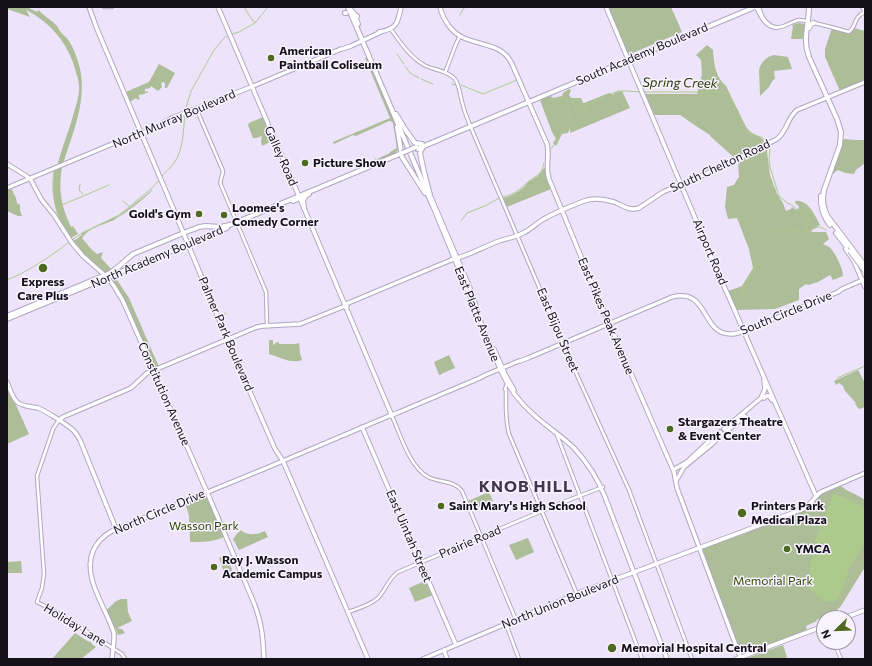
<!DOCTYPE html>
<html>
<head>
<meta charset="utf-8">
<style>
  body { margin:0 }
  #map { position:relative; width:872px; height:666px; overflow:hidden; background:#ede3fb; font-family:Commissioner,sans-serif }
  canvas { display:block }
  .frame { position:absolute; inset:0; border:8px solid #15101a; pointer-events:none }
  .north { position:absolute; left:816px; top:610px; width:40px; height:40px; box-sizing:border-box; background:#f8f3ff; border:1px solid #9d98a3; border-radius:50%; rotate:247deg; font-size:11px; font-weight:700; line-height:16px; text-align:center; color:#15101a }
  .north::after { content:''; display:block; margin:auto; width:14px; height:18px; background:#4d6a1e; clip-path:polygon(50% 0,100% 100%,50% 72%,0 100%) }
</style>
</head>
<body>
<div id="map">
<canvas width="872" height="666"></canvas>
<div class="frame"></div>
<div class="north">N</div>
</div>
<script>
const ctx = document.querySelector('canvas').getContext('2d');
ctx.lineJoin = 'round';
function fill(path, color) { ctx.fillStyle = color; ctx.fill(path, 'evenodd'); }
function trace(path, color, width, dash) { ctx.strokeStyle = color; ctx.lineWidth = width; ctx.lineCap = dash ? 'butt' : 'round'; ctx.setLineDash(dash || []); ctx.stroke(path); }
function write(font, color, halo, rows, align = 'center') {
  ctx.font = font + ' Commissioner,sans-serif'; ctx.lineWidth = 3; ctx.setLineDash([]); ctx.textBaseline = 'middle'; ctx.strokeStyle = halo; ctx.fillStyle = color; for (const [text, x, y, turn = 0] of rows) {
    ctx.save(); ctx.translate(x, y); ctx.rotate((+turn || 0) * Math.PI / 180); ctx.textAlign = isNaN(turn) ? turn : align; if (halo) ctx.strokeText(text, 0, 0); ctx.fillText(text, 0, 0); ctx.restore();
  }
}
fill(new Path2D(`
  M7,7H27L37,12L39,10C43,16 52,20 57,26C59,28 58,29 60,31C62,33 64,36 66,37C71,43 74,50 76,56C91,92 74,129 63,164L57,166C61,153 65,139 70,126C73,115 77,104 79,93C80,86 78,79 76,72C69,45 52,23 26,10L30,17L7,9Z
  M607,7H671L682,32L628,55Z
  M799,23L804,24L805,25L803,37L802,39H791L793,27L792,25Z
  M832,28L850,33L852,32L854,28L865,31V80L840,91L825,57V49Z
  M707,45L713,50C714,64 715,76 726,86L746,127C751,135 761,135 766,143L770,175L777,194L783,203L785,209L786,211L791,209L792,207L796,210L799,208C799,205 795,204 795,201C808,199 815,215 820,225L811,230L812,232H826L829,239L823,244C825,245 827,246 829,247C835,252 843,268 843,276L833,280L830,275L818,282L808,285L806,284L799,289V300L775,309L736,310L728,291L742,286L753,268L749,249L737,218L728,219L725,207L727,187L734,185L738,178H739L738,161L710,136V135L699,128L680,115H654L646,96V94H697L702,74L701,60L696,55Z
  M774,55L788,57L792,69L774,71L775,79L773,80L769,87L760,96L759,70C761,62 766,57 774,55Z
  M365,58H368C379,86 401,120 398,150L393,155L377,161L375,160L372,153L375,159H377L390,153V152L397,148L393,123L391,121H389L356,136L353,135L334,144L333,142L390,118Z
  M159,64L175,73L167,88H165V84L164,82L161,83L162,87L158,91L151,86L150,88L145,89V92L148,91V92L142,95L141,94L138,96L140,98L138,100L136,98L130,102L126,92L149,82Z
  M569,89L571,90L569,95L571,98H581L583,103H584L609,93L614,95V93L622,91L630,108L570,133V128L568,133L562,134L556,146L553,143L556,139L552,132L540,100L541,98L550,95L553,98L562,96L563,93Z
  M263,117L272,141L262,146L261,141L262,136L256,138H253L248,125L249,123Z
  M844,139L856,140H865V163L856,170L854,174L845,173L838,170L835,172L833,174V169L841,143Z
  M62,167C58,190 61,206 71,227L73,226L78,234L71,238C59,225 54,206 53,189C53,182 54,176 54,170Z
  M545,168L546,175L551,189L507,207L503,198L510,196L519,191L525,186L528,182L538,176L543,169Z
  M11,188L16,198L17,203L20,205V210L22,216H18L7,211V190Z
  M152,190H153C144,198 135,206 125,213C121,216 117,217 114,220C103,225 88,228 82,238L91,249L97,254L103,252L101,258L113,271L105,273L86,257L72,241L77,239L80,236H81L82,235L81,234L83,233L120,215Z
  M115,277L129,298L159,367L154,368L122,296L111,279L112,277Z
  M269,340H273V345L275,344V343L279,342V344H295L299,343L300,353L302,360C291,364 279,357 269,354Z
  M449,355L455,368L441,374V375H439L434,362Z
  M858,370L865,383V407L859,409L855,404L856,403L845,391L843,386L839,383L836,385L834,381Z
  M7,385L29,434L7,444Z
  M841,486C848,492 857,494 865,500V567L841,606C837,611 832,612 826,615C822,617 820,619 816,620L817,621L806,626L807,631L741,655L705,558L702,548L741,535L804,510L822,493Z
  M489,492L493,501L472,510L468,501Z
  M205,495H206L224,537C213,542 202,542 190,542L189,515L185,503Z
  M240,530C249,536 256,535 265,531L268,537L239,550L233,539Z
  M528,538L534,552L516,560L509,545Z
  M227,555L233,573L225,575L219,558Z
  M21,561L22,573H7V562Z
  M427,580L433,595L415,602L409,588Z
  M121,599H127L128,612L132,621L117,628L122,629L125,633L118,635L116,629H114L106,610C111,607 114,601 121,599Z
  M75,633L89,642L90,641L92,644L96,647L81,659H52Z
  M783,645L787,657L783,659H747V658Z`), '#acbd98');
fill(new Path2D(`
  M834,494L853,501L865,508V538L864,543L859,554L854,560L848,572L843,588L838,598L834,601L830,602L825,601L810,590L808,581L816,538L820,526L830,503L833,495Z`), '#adc98b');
trace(new Path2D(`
  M244,7L253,21L255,22
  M460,15L463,9L466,7
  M232,34L239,32L255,23L268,7
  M397,54L404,64
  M405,66L410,73L419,78
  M421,79L433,84
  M452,84L456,85
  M461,85L483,94L517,80
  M644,92H695C704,94 722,88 729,96C733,100 733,106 737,109L747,133C754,137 763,134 767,143
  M548,96L551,99L566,98L568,102H570C577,95 585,103 585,111L582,113L574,103H572C566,108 568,115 572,121L561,132L559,138L551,149
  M584,106L618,91H627L641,92
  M185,111L191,91L214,50L225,37L229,36
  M769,146L770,149L769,159L770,167L779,196L787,203L792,205L797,210L807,214L809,220L806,226L807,230L808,232L810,231C817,227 818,225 826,230
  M749,159L776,190
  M54,171C51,189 54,208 62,225
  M161,177C165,172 170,169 174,163C184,149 183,130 185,114
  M80,184L79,190L83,194
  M503,197C514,195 520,189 528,182C532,178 537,177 541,172C543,169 543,166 544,163
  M123,201L129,206
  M62,205L109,185
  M461,221L467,213L487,205L499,198
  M774,237L777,231L789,228L791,230L799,231L800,229L809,232
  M72,240L82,233L119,215L152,188L159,180
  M7,280C29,271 50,257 69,242
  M739,299L748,279L762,255
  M219,316L226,313
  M837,378L865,366
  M192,455L194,457L201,474
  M219,514L230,541
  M236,557L243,573L247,572`), '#adc98b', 1);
const minor = new Path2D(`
  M104,7H112
  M756,7C761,17 764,26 777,28
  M759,7C762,19 770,31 784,26C789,24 794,21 799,20C803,20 806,21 809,22
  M862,7L865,12
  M814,23L827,26L849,32C858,25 852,18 865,12
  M390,28C400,42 409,56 424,65C433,70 447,70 455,79C460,86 460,97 463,105C464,111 467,117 469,123L572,364L629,490L692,659
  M445,73L456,44L460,36
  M196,108L223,171C223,176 219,180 221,185L266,292L267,325
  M507,384L505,389L506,390C506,405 505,419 509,434L577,594
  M392,416C401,436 409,466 428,477C440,483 454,480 462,491L516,620
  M59,420L53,429L50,438L37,476L44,574L42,588L37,602L58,613L122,654L125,659
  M557,435L642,659
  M348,612C357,609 373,604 379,597C386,589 389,578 398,572L561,503L603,487
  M506,624L519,659
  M834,642L841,659`);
const major = new Path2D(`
  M89,7L97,29L173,208L233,353L275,449L283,461L368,659
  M218,7L298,194L392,416
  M440,7C443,20 452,33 464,38C482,46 503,44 512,64L547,144C550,156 545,167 549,179L596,293L674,472L677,488L741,659
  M606,7L717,270L816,496
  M379,32C397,29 398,23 401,7
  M7,164L25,175L31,180L41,199L54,215L72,243L83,256L108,278L114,286L123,301L207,492L254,603C262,624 263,637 264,659
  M7,188L117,142L148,131L172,118L251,87L341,49H342L351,46L381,32
  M430,195L470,288L478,312
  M432,204L500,369C508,387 519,402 534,415C547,427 562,436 574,448C588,463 598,479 605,497L667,659
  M853,259L865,287
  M345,306L346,304L451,260C468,256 483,247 499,241C508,238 517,237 525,232C531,229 536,224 542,220C554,213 571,206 584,201C593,198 604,199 614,202C624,206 628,211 639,208L663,192L722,167L777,139C787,132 787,118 797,110L865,82
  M494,349L505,374L514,390
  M7,382C10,389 12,397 17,402C23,407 31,406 38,408C46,411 66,424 73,430C76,433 78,436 80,440L116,529
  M764,398L766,396H769L772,400
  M59,420L63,417L131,388L147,373L257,327L263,326L300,324L345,306H347
  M362,427L456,645
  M724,429L761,398L765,389L764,380
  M726,432L745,416
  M673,470L687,462L706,444L717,435L720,432
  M676,481L684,467L712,444L722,434
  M844,618L865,610
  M444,650L447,659
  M112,659L114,639V633C106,607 82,578 93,551C97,542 103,536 112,531L264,469L389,416L397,413L482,377L483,376L519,361H520L528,358L672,297C710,288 700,334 731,334C739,334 747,330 754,327L838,292L842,289L865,279
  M423,659L581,592L803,509C811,505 814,497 821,492L865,473
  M736,659L824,626`);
const highway = new Path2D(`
  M348,7L432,204
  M809,7C809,25 802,39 809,57L837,119L841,132L840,145L824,190C822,199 823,208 828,217L850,246
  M351,10L355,15L357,16L356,19L358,24
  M345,13H346
  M809,28L811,24L814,23
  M396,114L405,129L415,143L422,144
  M397,127L402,157L425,193
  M423,146L420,153L424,172L430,195
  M417,149L755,7
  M821,196C820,208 823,216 830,225
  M293,201L309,194
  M304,208L303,200L306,196
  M836,233L850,251
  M846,249L853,259
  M7,316L110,273L117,268L133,254L181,234L199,227L206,226L220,227L230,225L402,153
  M7,319L227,228`);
trace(minor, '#b1a6c1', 4.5);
trace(major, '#b1a6c1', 5.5);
trace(highway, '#b1a6c1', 6);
trace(minor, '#fff', 2.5);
trace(major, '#fff', 3.5);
trace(highway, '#fff', 4);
const highwayBridge = new Path2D(`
  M402,153L416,147
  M850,246L865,266
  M850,251L865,271`);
trace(highwayBridge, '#b1a6c1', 6, []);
trace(highwayBridge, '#fff', 4);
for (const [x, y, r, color] of [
  [271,58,4,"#4d6a1e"],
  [305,163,4,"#4d6a1e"],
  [199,214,4,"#4d6a1e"],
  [224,215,4,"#4d6a1e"],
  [43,268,5,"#4d6a1e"],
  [670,429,4,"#4d6a1e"],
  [441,506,4,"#4d6a1e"],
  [742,513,5,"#4d6a1e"],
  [787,549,4,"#4d6a1e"],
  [214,567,4,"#4d6a1e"],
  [612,648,5,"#4d6a1e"]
]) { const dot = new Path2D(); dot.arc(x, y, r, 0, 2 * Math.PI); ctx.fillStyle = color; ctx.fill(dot); trace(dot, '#f8f3ff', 1.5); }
write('bold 12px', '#15101a', '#f8f3ff', [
  ["American",279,51],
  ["Paintball Coliseum",279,65],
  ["Picture Show",313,163],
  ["Loomee's",232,208],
  ["Comedy Corner",232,222],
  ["Gold's Gym",191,214,"right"],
  ["Express",43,282,"center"],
  ["Care Plus",43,296,"center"],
  ["Stargazers Theatre",678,422],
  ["& Event Center",678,436],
  ["Saint Mary's High School",449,506],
  ["Printers Park",751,506],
  ["Medical Plaza",751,520],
  ["YMCA",795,549],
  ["Roy J. Wasson",222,560],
  ["Academic Campus",222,574],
  ["Memorial Hospital Central",621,648]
], 'left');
write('12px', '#15101a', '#f8f3ff', [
  ["South Academy Boulevard",642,54,-23],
  ["North Murray Boulevard",174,119,-23],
  ["Galley Road",281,156,66],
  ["South Chelton Road",720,166,-25],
  ["Airport Road",710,252,67],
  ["North Academy Boulevard",157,257,-23],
  ["South Circle Drive",786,313,-22],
  ["East Platte Avenue",477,314,68],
  ["East Pikes Peak Avenue",606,316,67],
  ["East Bijou Street",558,330,67],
  ["Palmer Park Boulevard",226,334,67],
  ["Constitution Avenue",164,394,66],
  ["North Circle Drive",159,512,-23],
  ["East Uintah Street",409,536,67],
  ["Prairie Road",470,542,-23],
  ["North Union Boulevard",560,602,-22],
  ["Holiday Lane",75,625,31]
]);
write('12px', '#314801', '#f8f3ff', [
  ["Wasson Park",204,526],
  ["Memorial Park",773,581]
]);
write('italic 13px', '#263708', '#f8f3ff', [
  ["Spring Creek",680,83,1]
]);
ctx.letterSpacing = '1px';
write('bold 16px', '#41374e', '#f8f3ff', [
  ["KNOB HILL",526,487]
]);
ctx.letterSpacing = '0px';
</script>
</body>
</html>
